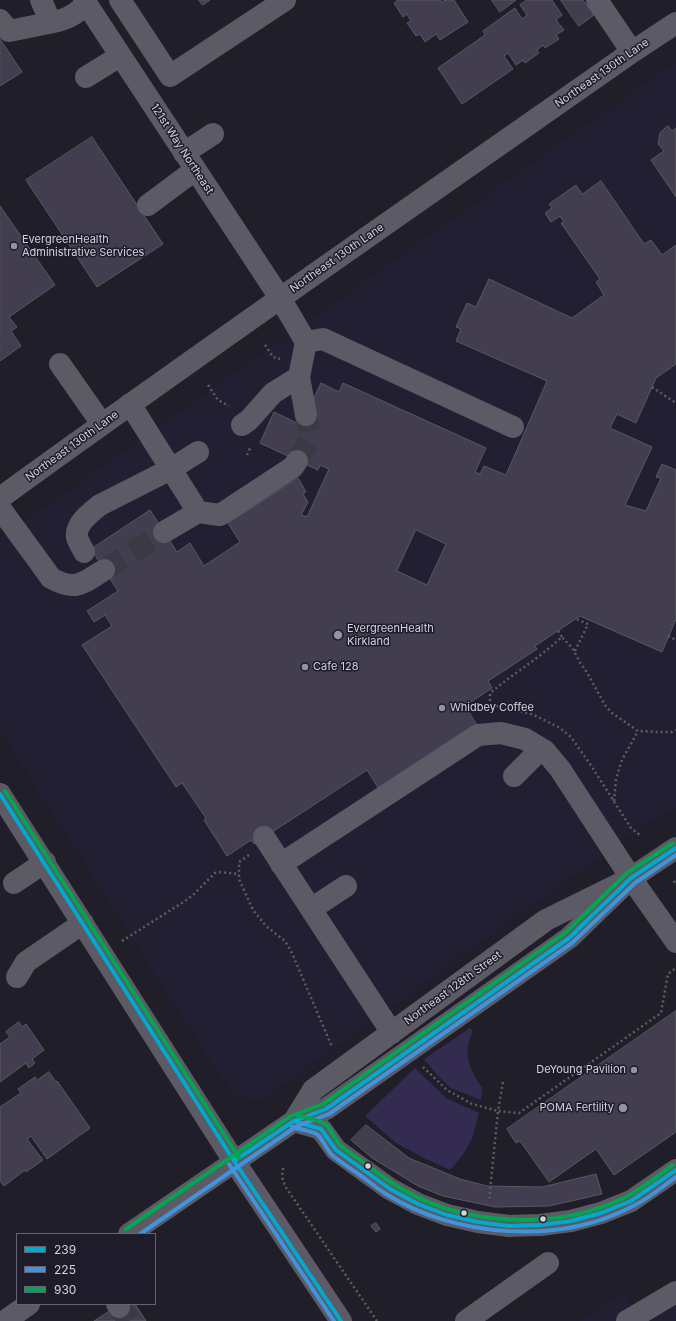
<!DOCTYPE html>
<html>
<head>
<meta charset="utf-8">
<style>
  body { margin:0 }
  #map { position:relative; width:676px; height:1321px; overflow:hidden; background:#201e28; font-family:Inter,sans-serif }
  canvas { display:block }
  .legend { position:absolute; left:16px; top:1233px; width:140px; height:72px; box-sizing:border-box; background:#1e1b2b; border:1px solid #666472; margin:0; padding:5px 7px; list-style:none; font-size:12px; color:#d3d2dd }
  .legend li { display:flex; align-items:center; gap:8px; height:20px }
  .legend b { width:20px; border:1px solid #666472 }
</style>
</head>
<body>
<div id="map">
<canvas width="676" height="1321"></canvas>
<ul class="legend">
<li><b style="height:5px;background:#00a9ce"></b>239</li>
<li><b style="height:5px;background:#4094de"></b>225</li>
<li><b style="height:5px;background:#00a651"></b>930</li>
</ul>
</div>
<script>
const ctx = document.querySelector('canvas').getContext('2d');
ctx.lineJoin = 'round';
function fill(path, color) { ctx.fillStyle = color; ctx.fill(path, 'evenodd'); }
function trace(path, color, width, dash) { ctx.strokeStyle = color; ctx.lineWidth = width; ctx.lineCap = dash ? 'butt' : 'round'; ctx.setLineDash(dash || []); ctx.stroke(path); }
function write(font, color, halo, rows, align = 'center') {
  ctx.font = font + ' Inter,sans-serif'; ctx.lineWidth = 3; ctx.setLineDash([]); ctx.textBaseline = 'middle'; ctx.strokeStyle = halo; ctx.fillStyle = color; for (const [text, x, y, turn = 0] of rows) {
    ctx.save(); ctx.translate(x, y); ctx.rotate((+turn || 0) * Math.PI / 180); ctx.textAlign = isNaN(turn) ? turn : align; if (halo) ctx.strokeText(text, 0, 0); ctx.fillText(text, 0, 0); ctx.restore();
  }
}
fill(new Path2D(`
  M676,61V807L645,825L262,1100L237,1097L221,1077L0,731V539Z
  M676,1292V1321H578L624,1293L638,1315Z`), '#231f33');
fill(new Path2D(`
  M470,1028L473,1031C471,1036 468,1042 468,1047C466,1061 473,1076 482,1087L481,1100L451,1088L439,1077L424,1059Z
  M415,1068L446,1098L479,1113L472,1139L462,1156L450,1170L426,1159L396,1143L365,1116Z`), '#342b51');
const building = new Path2D(`
  M199,0H210L203,5Z
  M397,0H440L442,2L445,0H454L468,22L440,40L436,34L425,42L420,34L416,36L407,23L411,21L407,14L403,17L394,3L397,1Z
  M492,0H516L500,12Z
  M527,0H552L562,15L556,20L564,30L556,35L559,39L545,48L543,45L537,50L539,53L525,63L523,60L516,65L508,53L504,56L513,69L462,104L438,68L485,35L483,31L515,8L522,19L527,15L520,5Z
  M561,0H583L594,15L579,26Z
  M0,39L22,72L0,86Z
  M668,126L672,131L676,128V197L651,160L664,151L658,144L660,133Z
  M92,137L163,244L97,287L26,180Z
  M601,181L644,244L651,240L662,255L676,245V364L656,378L636,423L617,414L610,428L652,447L625,505L646,511L661,478L656,477L662,464L676,470V619L662,652L580,616L535,646L537,649L488,681L492,688L465,706L477,725L379,789L367,770L254,844L251,840L227,856L204,820L206,818L182,783L176,787L82,645L112,626L105,615L94,622L87,611L118,591L91,549L150,510L177,552L190,543L204,566L240,542L228,523L298,478L306,492L303,494L308,502L301,515L307,517L329,469L320,465L318,470L260,443L274,412L301,425L321,383L339,392L343,383L486,448L475,472L480,474L484,466L506,475L547,381L456,341L461,329L456,327L467,303L476,307L489,279L572,318L604,295L596,282L600,279L561,223L564,222L560,216L551,222L545,213L552,208L549,204L576,185L582,194ZM416,530L446,544L427,585L397,571Z
  M0,206L55,285L9,317L17,327L11,331L21,346L0,361Z
  M676,1011V1132L614,1175L596,1149L549,1182L520,1141L516,1143L507,1129Z
  M19,1022L22,1027L26,1024L44,1050L32,1059L35,1063L29,1068L26,1063L0,1082V1044L10,1037L6,1032Z
  M49,1072L56,1082L57,1081L90,1128L47,1159L31,1136L27,1139L43,1160L26,1172L25,1170L4,1186L0,1181V1107L21,1093L18,1089L35,1077L37,1080Z
  M366,1125L409,1158L460,1179L487,1186L542,1187L596,1174L602,1194L549,1206L495,1207L443,1196L418,1186L372,1158L351,1140Z
  M376,1223L380,1229L376,1232L371,1226Z
  M125,1304H135L146,1321H94L111,1310Z`);
fill(building, '#423d4f');
trace(building, '#5a5861', 1);
trace(new Path2D(`
  M297,461L310,438L306,415
  M104,570L164,532
  M119,1307L129,1321`), '#3b3943', 22, [22, 11]);
trace(new Path2D(`
  M265,345L273,357L280,359
  M208,385L218,400L229,406
  M652,387L676,403
  M247,455L251,446
  M558,631L562,637
  M668,636L676,640
  M575,651L588,624L576,619
  M490,706V693C513,674 539,658 562,637L573,649L579,661L586,671L605,705L612,713L638,731L660,732H672L676,730
  M477,711L490,706H502L534,715L560,728L571,737L590,764L631,828L641,836
  M614,801L616,779L622,760L638,731
  M249,855L239,862V879L253,910L266,926L285,941L292,953L332,1047
  M674,881L676,885
  M122,941L185,901L193,895L215,873L219,872L239,874
  M423,1067L447,1090L472,1104L498,1111L489,1201
  M503,1082L498,1111L519,1113L661,1013L668,974L676,968
  M283,1168L282,1177L285,1186L377,1321`), '#5e5c65', 2.5, [2, 3]);
trace(new Path2D(`
  M84,0L280,298L306,342L299,377L306,415
  M120,0L170,76L285,0
  M597,0L632,52
  M0,20L9,31L44,24L47,14L41,0
  M44,24C62,21 74,17 86,4
  M86,77L120,56
  M184,153L213,134
  M148,205L195,170
  M306,342L323,339L513,427
  M60,364L102,424
  M130,404L198,512L164,532
  M242,425L249,420L273,393L299,377
  M0,498C209,346 421,200 632,52L676,23
  M0,508L51,578C76,592 83,583 104,570
  M198,512L220,515L293,467L297,461
  M84,552C82,547 78,542 77,537C75,524 91,512 100,505L171,469L198,452
  M514,776L541,749
  M0,794L234,1161L341,1321
  M264,837L392,1033
  M281,864L478,735L501,733L525,739L545,751L560,769L631,878L676,942
  M14,883L45,862
  M311,909L346,886
  M17,977L26,962L83,923
  M294,1121L313,1090L546,920L631,878L676,848
  M294,1121L321,1129L336,1150L390,1189L418,1204L447,1215L478,1222L509,1226L540,1225L571,1221L601,1213L631,1201L676,1170
  M129,1234L294,1121L326,1109L569,938L631,878
  M117,1304L119,1307
  M5,1321L29,1304
  M466,1321L548,1263
  M627,1321L676,1292`), '#5c5a65', 22);
trace(new Path2D(`
  M0,794L234,1161L341,1321
  M294,1121L321,1129L336,1150L390,1189L418,1204L447,1215L478,1222L509,1226L540,1225L571,1221L601,1213L631,1201L676,1170
  M234,1161L294,1121L326,1109L569,938L631,878L676,848`), '#00a9ce', 4);
trace(new Path2D(`
  M292,1127C298,1129 314,1131 318,1135C324,1141 326,1149 332,1155C339,1161 347,1166 354,1171C365,1178 375,1187 386,1194C456,1238 560,1245 633,1206C648,1199 662,1187 676,1177
  M229,1164L334,1321
  M140,1234L297,1126L329,1114L572,943L635,883L676,855`), '#4094de', 4);
trace(new Path2D(`
  M5,791L239,1158
  M296,1115C303,1117 319,1120 325,1124C332,1129 334,1140 341,1146C347,1151 354,1156 360,1160C371,1168 381,1176 392,1183C459,1227 557,1232 628,1196C642,1188 659,1175 673,1165
  M126,1229L291,1116L323,1104L565,933L627,873L673,843`), '#00a651', 4);
for (const [x, y, r, color] of [
  [14,246,4,"#94939e"],
  [338,635,5,"#94939e"],
  [305,667,4,"#94939e"],
  [442,708,4,"#94939e"],
  [634,1070,4,"#94939e"],
  [623,1108,5,"#94939e"],
  [368,1166,3.5,"#d3d2dd"],
  [464,1213,3.5,"#d3d2dd"],
  [543,1219,3.5,"#d3d2dd"]
]) { const dot = new Path2D(); dot.arc(x, y, r, 0, 2 * Math.PI); ctx.fillStyle = color; ctx.fill(dot); trace(dot, '#1e1b2b', 1.5); }
write('11px', '#d3d2dd', '#1e1b2b', [
  ["Northeast 130th Lane",602,73,-35],
  ["121st Way Northeast",182,149,57],
  ["Northeast 130th Lane",337,258,-35],
  ["Northeast 130th Lane",72,446,-36],
  ["Northeast 128th Street",453,988,-36]
]);
write('11px', '#d3d2dd', '#1e1b2b', [
  ["EvergreenHealth",22,240],
  ["Administrative Services",22,253],
  ["EvergreenHealth",347,629],
  ["Kirkland",347,642],
  ["Cafe 128",313,667],
  ["Whidbey Coffee",450,708],
  ["DeYoung Pavilion",626,1070,"right"],
  ["POMA Fertility",614,1108,"right"]
], 'left');
</script>
</body>
</html>
